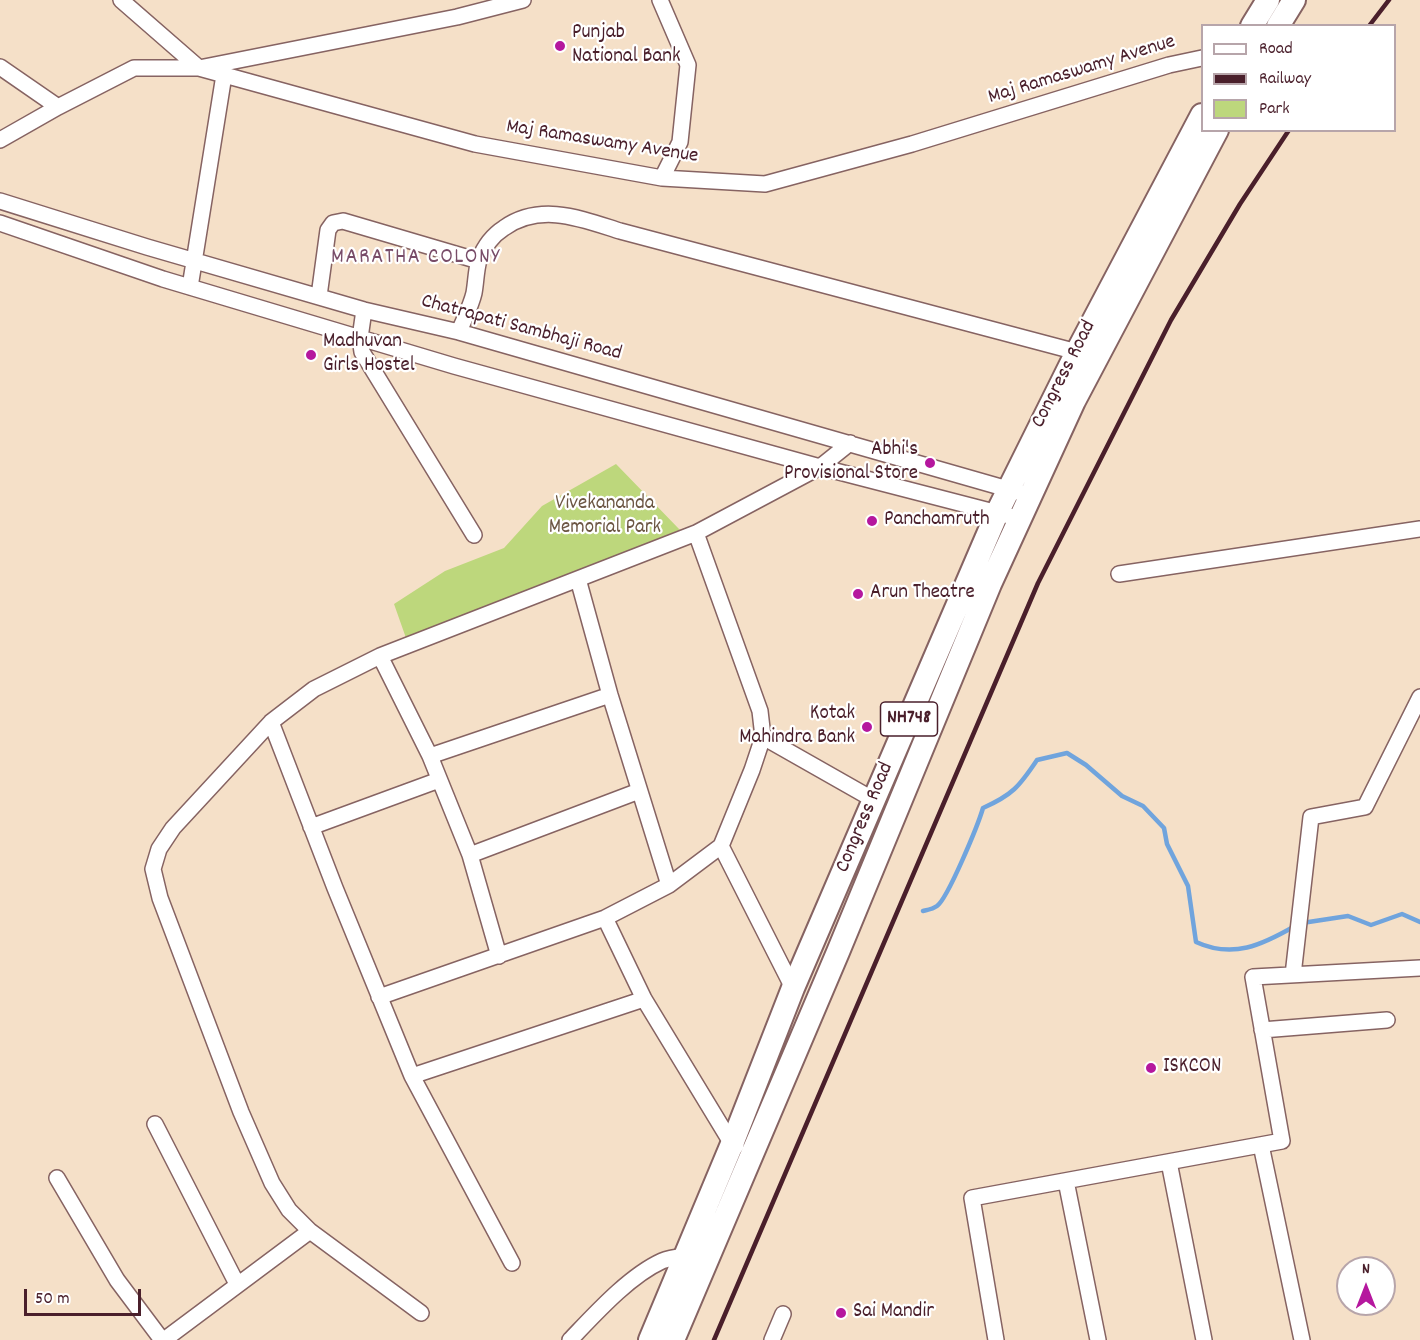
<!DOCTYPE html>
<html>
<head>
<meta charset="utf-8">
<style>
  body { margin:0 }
  #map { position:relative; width:1420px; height:1340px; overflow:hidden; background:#f5e0c8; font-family:Dekko,sans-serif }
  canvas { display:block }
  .legend { position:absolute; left:1201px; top:24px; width:195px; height:108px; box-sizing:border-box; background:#fff; border:2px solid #b7a5aa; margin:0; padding:8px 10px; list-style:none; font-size:18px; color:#4a1f2b }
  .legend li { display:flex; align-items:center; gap:12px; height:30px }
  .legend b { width:30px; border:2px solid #b7a5aa }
  .north { position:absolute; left:1336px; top:1256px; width:60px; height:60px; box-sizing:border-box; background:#fff; border:2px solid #b7a5aa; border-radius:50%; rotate:0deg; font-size:16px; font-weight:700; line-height:24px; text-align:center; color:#4a1f2b }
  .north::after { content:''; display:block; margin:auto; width:21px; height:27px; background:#b5179e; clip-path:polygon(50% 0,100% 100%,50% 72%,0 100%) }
  .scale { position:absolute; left:24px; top:1289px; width:117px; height:27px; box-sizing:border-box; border:3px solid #4a1f2b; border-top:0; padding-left:8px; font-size:18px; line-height:21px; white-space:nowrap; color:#4a1f2b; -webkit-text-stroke:4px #fff; paint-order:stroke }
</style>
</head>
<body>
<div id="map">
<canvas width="1420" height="1340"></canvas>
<ul class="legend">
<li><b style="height:8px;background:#fff"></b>Road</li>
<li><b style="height:8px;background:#4a1f2b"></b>Railway</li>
<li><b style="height:16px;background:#bdd77c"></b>Park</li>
</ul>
<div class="north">N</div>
<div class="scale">50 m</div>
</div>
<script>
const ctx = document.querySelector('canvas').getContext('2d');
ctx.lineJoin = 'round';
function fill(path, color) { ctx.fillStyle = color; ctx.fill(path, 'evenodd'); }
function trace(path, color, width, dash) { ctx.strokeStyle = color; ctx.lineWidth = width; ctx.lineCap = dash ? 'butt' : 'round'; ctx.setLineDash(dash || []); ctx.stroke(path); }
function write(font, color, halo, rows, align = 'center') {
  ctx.font = font + ' Dekko,sans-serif'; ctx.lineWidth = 4.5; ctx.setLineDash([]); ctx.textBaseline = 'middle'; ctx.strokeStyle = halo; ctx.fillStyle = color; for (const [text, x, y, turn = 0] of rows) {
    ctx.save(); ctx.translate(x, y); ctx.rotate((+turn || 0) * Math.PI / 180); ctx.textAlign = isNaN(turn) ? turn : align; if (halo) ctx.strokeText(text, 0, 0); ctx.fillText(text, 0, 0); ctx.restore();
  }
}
fill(new Path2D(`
  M616,464L680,530L406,638L394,604L445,571L504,548L542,506Z`), '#bdd77c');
trace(new Path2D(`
  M923,911C927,910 933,909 937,906C948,898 978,825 983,808C1012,795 1019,787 1037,760L1067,753L1086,765L1122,796L1143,806L1164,828L1167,844L1188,886L1196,942C1233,959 1262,945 1295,926
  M1302,923L1348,916L1371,925L1402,914L1420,922`), '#70a4dd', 4.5);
const minor = new Path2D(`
  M121,0L199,68L475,144L662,178L765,184L912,144L1169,65L1202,58
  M660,0L688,65L680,142L662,178
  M0,67L58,107
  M0,140L58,107L134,68H199L457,17L523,0
  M0,201L147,247L364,310L459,332L1018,492
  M0,223L163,279L454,366L820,467L1021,519
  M190,287L224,75
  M319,296L328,230L333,223L343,221L479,261
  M364,310L360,338L362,352L474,535
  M459,332C464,319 471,306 474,293C476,282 476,270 479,260C484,247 493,235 504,228C541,202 582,219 620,231L1077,352
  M1119,574L1420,529
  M578,579L610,695L669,885
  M380,656L430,756L470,855L499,956
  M271,722L335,888L412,1076L644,999
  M763,737L874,800
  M430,756L610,695
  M311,827L439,780
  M721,846L793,988
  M470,855L639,791
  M605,918L644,999L732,1144L736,1146
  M1293,975L1311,817L1365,807L1420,697
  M379,997L605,918L669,885L721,846L752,770L763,737L760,711L696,533L820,467L850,443
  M1262,1030L1387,1020
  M412,1076L512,1263
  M155,1124L237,1284
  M1261,1145L1302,1340
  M1169,1162L1204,1340
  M57,1178L117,1280L162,1340
  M1066,1181L1098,1340
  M421,1313L310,1231L289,1210L272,1183L241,1112L160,898L153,869L159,849L173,828L271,722L314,689L380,656L696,533
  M164,1340L310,1231
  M570,1340C595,1314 629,1276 662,1261C669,1258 677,1257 685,1256
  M772,1340L783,1314
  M996,1340L972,1198L1282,1141L1253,977L1420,968`);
const highway = new Path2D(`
  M1252,26L1268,0
  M1278,26L1294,0
  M650,1340L732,1144L793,988L998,511L1077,352L1202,115
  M673,1340L838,952L990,584L1074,401L1217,130`);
trace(minor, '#866362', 18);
trace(highway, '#866362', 26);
trace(minor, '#fff', 15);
trace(highway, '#fff', 22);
trace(new Path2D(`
  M1369,26L1389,0
  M714,1340L1038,583L1171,320L1240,204L1289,130`), '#4a1f2b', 4.5);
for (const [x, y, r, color] of [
  [560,46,6,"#b5179e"],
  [311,355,6,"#b5179e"],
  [930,463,6,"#b5179e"],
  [872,521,6,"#b5179e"],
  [858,594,6,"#b5179e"],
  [867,727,6,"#b5179e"],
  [1151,1068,6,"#b5179e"],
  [841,1313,6,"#b5179e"]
]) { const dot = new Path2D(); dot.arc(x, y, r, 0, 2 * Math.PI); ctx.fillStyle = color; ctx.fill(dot); trace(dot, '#fff', 2); }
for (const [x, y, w] of [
  [909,719,57]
]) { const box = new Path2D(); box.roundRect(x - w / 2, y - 17, w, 34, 4.5); ctx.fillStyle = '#fff'; ctx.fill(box); trace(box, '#4a1f2b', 1.5); }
write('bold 20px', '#4a1f2b', null, [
  ["NH748",909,719]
]);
write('21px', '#4a1f2b', '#fff', [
  ["Punjab",572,34],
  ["National Bank",572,58],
  ["Madhuvan",323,343],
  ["Girls Hostel",323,367],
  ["Abhi's",918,451,"right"],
  ["Provisional Store",918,475,"right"],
  ["Panchamruth",884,521],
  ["Arun Theatre",870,594],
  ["Kotak",855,715,"right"],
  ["Mahindra Bank",855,739,"right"],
  ["ISKCON",1163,1068],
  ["Sai Mandir",853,1313]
], 'left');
write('21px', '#4a1f2b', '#fff', [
  ["Maj Ramaswamy Avenue",1082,71,-17],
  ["Maj Ramaswamy Avenue",602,143,9],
  ["Chatrapati Sambhaji Road",521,329,15],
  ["Congress Road",1065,375,-63],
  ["Congress Road",866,818,-67]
]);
write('21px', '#6c5643', '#fff', [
  ["Vivekananda",605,505],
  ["Memorial Park",605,529]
]);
ctx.letterSpacing = '1.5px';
write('22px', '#784c68', '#fff', [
  ["MARATHA COLONY",416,259]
]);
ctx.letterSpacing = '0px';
</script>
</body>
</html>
